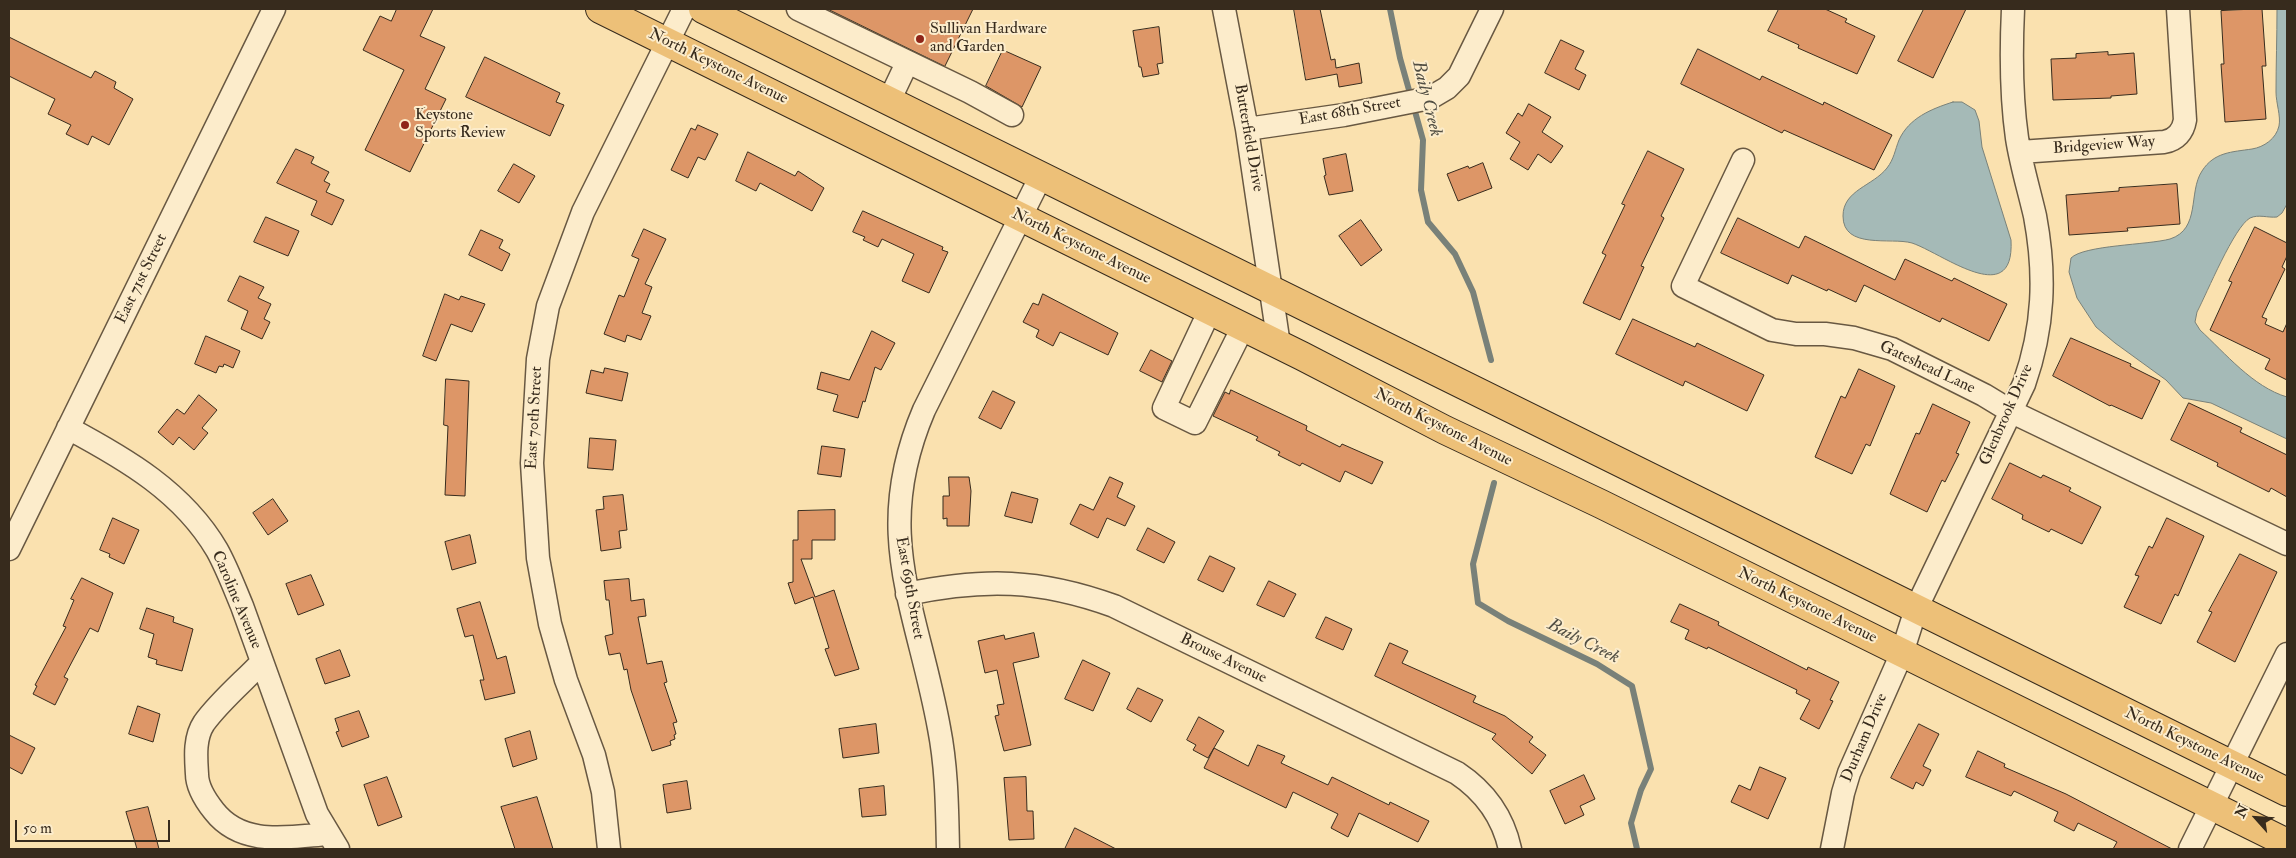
<!DOCTYPE html>
<html>
<head>
<meta charset="utf-8">
<style>
  body { margin:0 }
  #map { position:relative; width:2296px; height:858px; overflow:hidden; background:#fae1af; font-family:"IM FELL Double Pica",serif }
  canvas { display:block }
  .frame { position:absolute; inset:0; border:10px solid #372b1d; pointer-events:none }
  .north { position:absolute; left:2231px; top:793px; width:50px; height:50px; -webkit-text-stroke:4px #fceccb; paint-order:stroke; rotate:296deg; font-size:14px; font-weight:700; line-height:20px; text-align:center; color:#372b1d }
  .north::after { content:''; display:block; margin:auto; width:18px; height:22px; background:#372b1d; clip-path:polygon(50% 0,100% 100%,50% 72%,0 100%) }
  .scale { position:absolute; left:15px; top:820px; width:155px; height:22px; box-sizing:border-box; border:2px solid #372b1d; border-top:0; padding-left:6px; font-size:15px; line-height:18px; white-space:nowrap; color:#372b1d; -webkit-text-stroke:4px #fceccb; paint-order:stroke }
</style>
</head>
<body>
<div id="map">
<canvas width="2296" height="858"></canvas>
<div class="frame"></div>
<div class="north">N</div>
<div class="scale">50 m</div>
</div>
<script>
const ctx = document.querySelector('canvas').getContext('2d');
ctx.lineJoin = 'round';
function fill(path, color) { ctx.fillStyle = color; ctx.fill(path, 'evenodd'); }
function trace(path, color, width, dash) { ctx.strokeStyle = color; ctx.lineWidth = width; ctx.lineCap = dash ? 'butt' : 'round'; ctx.setLineDash(dash || []); ctx.stroke(path); }
function write(font, color, halo, rows, align = 'center') {
  ctx.font = font + ' "IM FELL Double Pica",serif'; ctx.lineWidth = 4; ctx.setLineDash([]); ctx.textBaseline = 'middle'; ctx.strokeStyle = halo; ctx.fillStyle = color; for (const [text, x, y, turn = 0] of rows) {
    ctx.save(); ctx.translate(x, y); ctx.rotate((+turn || 0) * Math.PI / 180); ctx.textAlign = isNaN(turn) ? turn : align; if (halo) ctx.strokeText(text, 0, 0); ctx.fillText(text, 0, 0); ctx.restore();
  }
}
const water = new Path2D(`
  M2277,9H2287V204L2282,213L2277,217C2267,218 2259,214 2250,218C2234,227 2207,293 2197,312L2195,322L2200,330C2225,353 2253,387 2287,397V439L2211,403L2183,398L2166,380L2115,343L2096,327L2077,298L2069,272L2071,258C2084,245 2148,245 2170,239C2201,229 2188,192 2202,171C2214,152 2232,152 2252,149C2264,147 2276,139 2279,126C2281,116 2276,103 2276,92C2276,64 2277,37 2277,9Z
  M1953,102H1962L1975,110L1979,121L1982,147L2011,240C2015,311 1942,253 1912,243C1891,237 1843,250 1843,216C1843,190 1873,186 1887,168C1894,159 1895,150 1899,140C1909,118 1931,109 1953,102Z`);
fill(water, '#a5bab7');
trace(water, '#798179', 1);
trace(new Path2D(`
  M1390,9L1400,58L1423,140L1421,190L1428,222L1455,254L1473,292L1491,360
  M1494,483L1473,564L1478,603L1508,621L1597,664L1632,686L1651,769L1641,790L1631,823L1637,849`), '#798179', 6);
const building = new Path2D(`
  M397,9H433L420,36L445,47L425,89L446,99L410,172L365,150L404,70L363,50L380,16L391,21Z
  M828,9H973L945,66Z
  M1294,9H1320L1331,60L1335,59L1336,68L1359,63L1362,83L1339,87L1337,74L1306,80Z
  M1779,9H1825L1847,19L1845,22L1875,36L1857,74L1798,48L1799,45L1768,31Z
  M1924,9H1966L1933,78L1898,61Z
  M2262,9L2266,66H2262L2266,119L2225,122L2221,64H2224L2221,11Z
  M1159,27L1163,63L1157,64L1159,74L1143,77L1141,67H1139L1133,31Z
  M9,37L91,78L95,71L116,82L114,88L133,99L109,145L92,136L88,145L66,134L71,125L48,114L55,99L9,76Z
  M1561,40L1584,51L1575,69L1586,75L1579,90L1545,73Z
  M1698,49L1760,80L1762,76L1823,105L1824,102L1892,135L1874,170L1784,130L1782,133L1681,84Z
  M1003,50L1041,67L1022,107L986,86Z
  M2108,52V55L2134,53L2137,94L2111,96V98L2053,100L2051,59L2076,58V54Z
  M485,57L560,93L556,102L564,105L550,136L466,97Z
  M1529,104L1551,117L1542,132L1563,146L1551,163L1538,154L1528,170L1510,159L1520,142L1506,133L1518,113L1522,116Z
  M698,125L718,134L705,160L698,157L688,178L671,170L691,128L695,130Z
  M296,149L314,157L311,163L329,172L324,181L330,184L326,192L344,200L332,225L311,215L317,201L277,183Z
  M1648,151L1684,169L1661,216L1664,218L1641,266L1644,267L1620,320L1583,303L1606,255L1602,253L1625,205L1622,204Z
  M748,152L795,176L798,171L824,188L812,211L760,183L756,191L736,181Z
  M1346,154L1353,191L1329,195L1324,176L1326,175L1323,159Z
  M1483,163L1492,188L1458,201L1447,174L1468,166L1469,168Z
  M514,164L535,176L519,203L498,191Z
  M2177,184L2180,224L2127,228L2128,231L2069,235L2066,195L2119,191V188Z
  M863,211L943,247L942,250L948,252L929,293L902,281L914,254L882,239L878,247L863,240L865,237L853,232Z
  M266,217L299,231L288,256L254,242Z
  M1738,218L1799,248L1805,236L1895,280L1905,259L1952,281L1954,278L2007,304L1989,341L1942,318L1940,322L1864,285L1856,302L1828,289L1827,291L1792,275L1788,284L1721,253Z
  M1361,220L1382,250L1361,266L1339,236Z
  M2255,227L2287,243V256L2282,267L2285,269L2262,317L2267,319L2265,324L2283,332L2287,323V380L2265,369L2270,359L2210,330L2232,282L2229,281Z
  M644,229L666,239L645,284L652,287L642,313L651,316L641,340L627,335L625,342L604,334L619,295L624,297L639,259L632,256Z
  M481,230L503,240L499,248L510,254L502,271L469,255Z
  M240,276L264,287L258,298L271,304L264,319L270,322L262,339L241,329L248,311L228,301Z
  M445,294L459,300L461,296L485,304L472,332L451,324L436,361L423,356Z
  M1043,294L1118,333L1108,355L1060,332L1053,346L1036,337L1039,330L1023,322L1033,303L1038,305Z
  M1633,319L1695,347L1697,343L1764,375L1747,411L1685,381L1683,386L1616,354Z
  M872,331L895,343L881,370L875,367L865,402L863,401L858,418L833,411L838,395L817,389L821,372L849,380Z
  M206,336L240,351L233,368L224,364L223,367L219,366L216,373L195,364Z
  M2071,338L2131,364L2130,366L2160,381L2142,419L2111,405L2110,406L2053,376Z
  M1151,350L1172,361L1162,382L1140,371Z
  M605,368L628,373L622,401L586,393L591,370L603,373Z
  M1859,369L1895,386L1870,446L1866,444L1852,474L1815,457L1841,396L1845,398Z
  M446,379L469,381L465,496L445,495L448,426L444,425Z
  M1231,390L1307,426L1306,430L1340,447L1342,444L1383,462L1372,484L1345,471L1340,482L1302,463L1300,466L1278,455L1280,452L1256,440L1258,437L1213,416L1225,392L1229,394Z
  M993,391L1015,402L1001,429L979,418Z
  M199,395L217,410L202,428L208,433L194,450L179,437L173,445L158,432L177,409L184,414Z
  M2189,403L2242,428L2240,432L2287,455V497L2271,488L2269,492L2217,466L2218,463L2171,440Z
  M1933,404L1970,422L1956,453L1959,454L1945,482L1942,480L1927,512L1890,494L1916,433L1919,434Z
  M590,438L616,440L613,470L588,468Z
  M822,446L845,449L841,477L818,474Z
  M2010,463L2041,478L2043,475L2071,488L2069,491L2101,507L2082,544L2051,529L2049,532L2022,519L2023,515L1992,499Z
  M949,477H969L971,491L969,526H947V518L943,519V496H949Z
  M1110,477L1123,483L1117,497L1135,506L1125,526L1107,518L1098,538L1070,524L1080,504L1093,510Z
  M1012,492L1038,499L1032,523L1005,516Z
  M623,495L627,530L619,531L621,548L601,551L596,510L604,509L603,497Z
  M273,499L288,521L268,535L253,513Z
  M835,510V540H812V559H801L815,597L834,590L859,669L835,676L825,649L829,648L813,597L795,604L788,583L793,582V540H798V511Z
  M113,518L139,530L124,564L109,557L110,554L100,550Z
  M2167,518L2204,536L2178,596L2175,594L2161,624L2124,607L2139,576L2135,575L2149,546L2152,548Z
  M1148,528L1175,542L1164,563L1137,550Z
  M470,535L476,563L452,570L445,542Z
  M2240,554L2277,572L2235,662L2197,642L2212,612L2209,611Z
  M1210,556L1235,568L1223,592L1198,580Z
  M311,575L324,605L298,615L286,584Z
  M82,578L113,593L98,632L90,628L74,658L64,677L68,679L55,705L33,694L37,686L35,685L66,627L63,626L74,600L71,599Z
  M629,579L631,601L644,599L646,616L638,617L647,664L662,661L667,682L664,683L677,722L673,723L676,734L674,735L675,739L670,741L671,745L652,751L631,690L627,669L624,670L620,653L609,655L605,636L613,634L609,600H606L604,581Z
  M1269,581L1296,594L1284,617L1257,605Z
  M480,602L497,659L506,656L515,693L485,700L480,680H484L473,635L465,637L457,609Z
  M1680,604L1719,622L1718,625L1807,670L1808,667L1839,682L1830,700L1833,701L1819,729L1800,719L1810,700L1796,693L1797,690L1708,647L1707,649L1685,639L1689,630L1671,622Z
  M147,608L174,617L173,622L193,629L182,671L156,664L157,660L148,657L154,634L140,629Z
  M1326,617L1352,629L1343,650L1316,638Z
  M1034,633L1039,657L1013,663L1031,745L1004,751L995,716L999,715L997,705L1004,704L997,670L985,673L978,641L1004,635L1005,639Z
  M1390,643L1408,651L1402,663L1476,696L1473,702L1505,716L1533,737L1529,742L1546,755L1532,774L1492,739L1496,734L1375,676Z
  M340,650L350,676L325,684L316,659Z
  M1083,660L1110,673L1093,711L1065,699Z
  M1138,688L1163,700L1151,722L1127,709Z
  M138,706L160,714L153,742L129,734Z
  M359,711L369,737L342,747L336,732L339,731L335,719Z
  M1199,717L1224,731L1208,758L1193,750L1196,745L1187,740Z
  M876,724L879,753L843,758L839,729Z
  M1919,724L1939,734L1923,766L1931,770L1923,786L1916,782L1913,789L1891,778Z
  M530,731L537,759L513,767L505,739Z
  M9,735L35,748L22,774L9,767Z
  M1258,745L1285,756L1281,763L1328,785L1332,777L1389,805L1390,802L1429,821L1418,842L1359,813L1348,837L1331,828L1338,814L1293,792L1286,808L1204,768L1214,748L1248,766Z
  M1978,751L2005,764L2004,767L2066,794L2172,849H2113L2117,842L2078,823L2074,831L2054,821L2058,812L2014,791L2011,796L1966,777Z
  M1760,767L1786,778L1768,819L1731,802L1739,785L1750,790Z
  M1584,775L1595,799L1580,806L1584,815L1565,824L1550,791Z
  M387,777L402,817L378,826L364,785Z
  M1026,777L1027,811H1033L1034,839L1009,840L1004,778Z
  M687,781L691,809L667,813L663,785Z
  M884,786L886,815L862,817L859,789Z
  M537,797L553,849H515L501,807Z
  M148,807L159,849H137L126,812Z
  M1075,828L1116,849H1065Z`);
fill(building, '#dd9667');
trace(building, '#372b1d', 1);
const minor = new Path2D(`
  M798,9L970,92L1012,115
  M1224,9L1247,129L1279,345
  M889,101L907,63
  M1247,129L1344,115L1430,98L1447,88L1459,76L1492,9
  M2020,152L2164,142C2176,140 2183,132 2185,120L2178,9
  M1743,160L1683,286L1772,330L1796,334H1825L1854,338L1892,349L1984,395L2012,412L2287,544
  M1210,310L1164,408L1195,423L1243,327
  M68,428C126,459 183,492 217,550C227,568 234,587 242,606L317,814L338,849
  M9,549L274,9
  M907,594C984,578 1039,579 1114,606L1457,773C1484,791 1503,817 1510,849
  M262,662C243,682 220,701 204,723C194,738 196,758 197,774C197,788 206,801 214,811C242,847 288,837 328,834
  M609,849L603,792L594,755L566,680L550,624L538,558L532,463L538,359L548,306L583,212L684,9
  M948,849C947,809 947,769 939,728C917,607 871,534 924,410L1041,176
  M1832,849L1843,793L1849,773L1902,653L1916,609L2024,384C2044,327 2046,275 2035,216C2029,190 2021,164 2017,138C2011,96 2011,51 2013,9
  M2190,849L2287,654`);
const major = new Path2D(`
  M600,9L1302,356L1445,430L1601,504L2287,843
  M703,9L2287,792`);
trace(minor, '#685842', 25);
trace(major, '#372b1d', 30);
trace(minor, '#fceccb', 22);
trace(major, '#edc078', 28);
for (const [x, y, r, color] of [
  [920,39,5,"#8f2418"],
  [405,125,5,"#8f2418"]
]) { const dot = new Path2D(); dot.arc(x, y, r, 0, 2 * Math.PI); ctx.fillStyle = color; ctx.fill(dot); trace(dot, '#fceccb', 2); }
write('16px', '#372b1d', '#fceccb', [
  ["Sullivan Hardware",930,30],
  ["and Garden",930,48],
  ["Keystone",415,116],
  ["Sports Review",415,134]
], 'left');
write('16px', '#372b1d', '#fceccb', [
  ["North Keystone Avenue",718,67,26],
  ["East 68th Street",1350,112,-10],
  ["Butterfield Drive",1248,138,80],
  ["Bridgeview Way",2104,146,-4],
  ["North Keystone Avenue",1081,247,26],
  ["East 71st Street",142,279,-64],
  ["Gateshead Lane",1927,368,25],
  ["Glenbrook Drive",2007,415,-66],
  ["East 70th Street",535,418,-87],
  ["North Keystone Avenue",1443,428,27],
  ["East 69th Street",909,588,80],
  ["Caroline Avenue",236,600,67],
  ["North Keystone Avenue",1807,606,26],
  ["Brouse Avenue",1223,659,26],
  ["Durham Drive",1865,738,-67],
  ["North Keystone Avenue",2194,746,26]
]);
write('italic 18px', '#524f44', '#fceccb', [
  ["Baily Creek",1426,99,76],
  ["Baily Creek",1583,642,27]
]);
</script>
</body>
</html>
